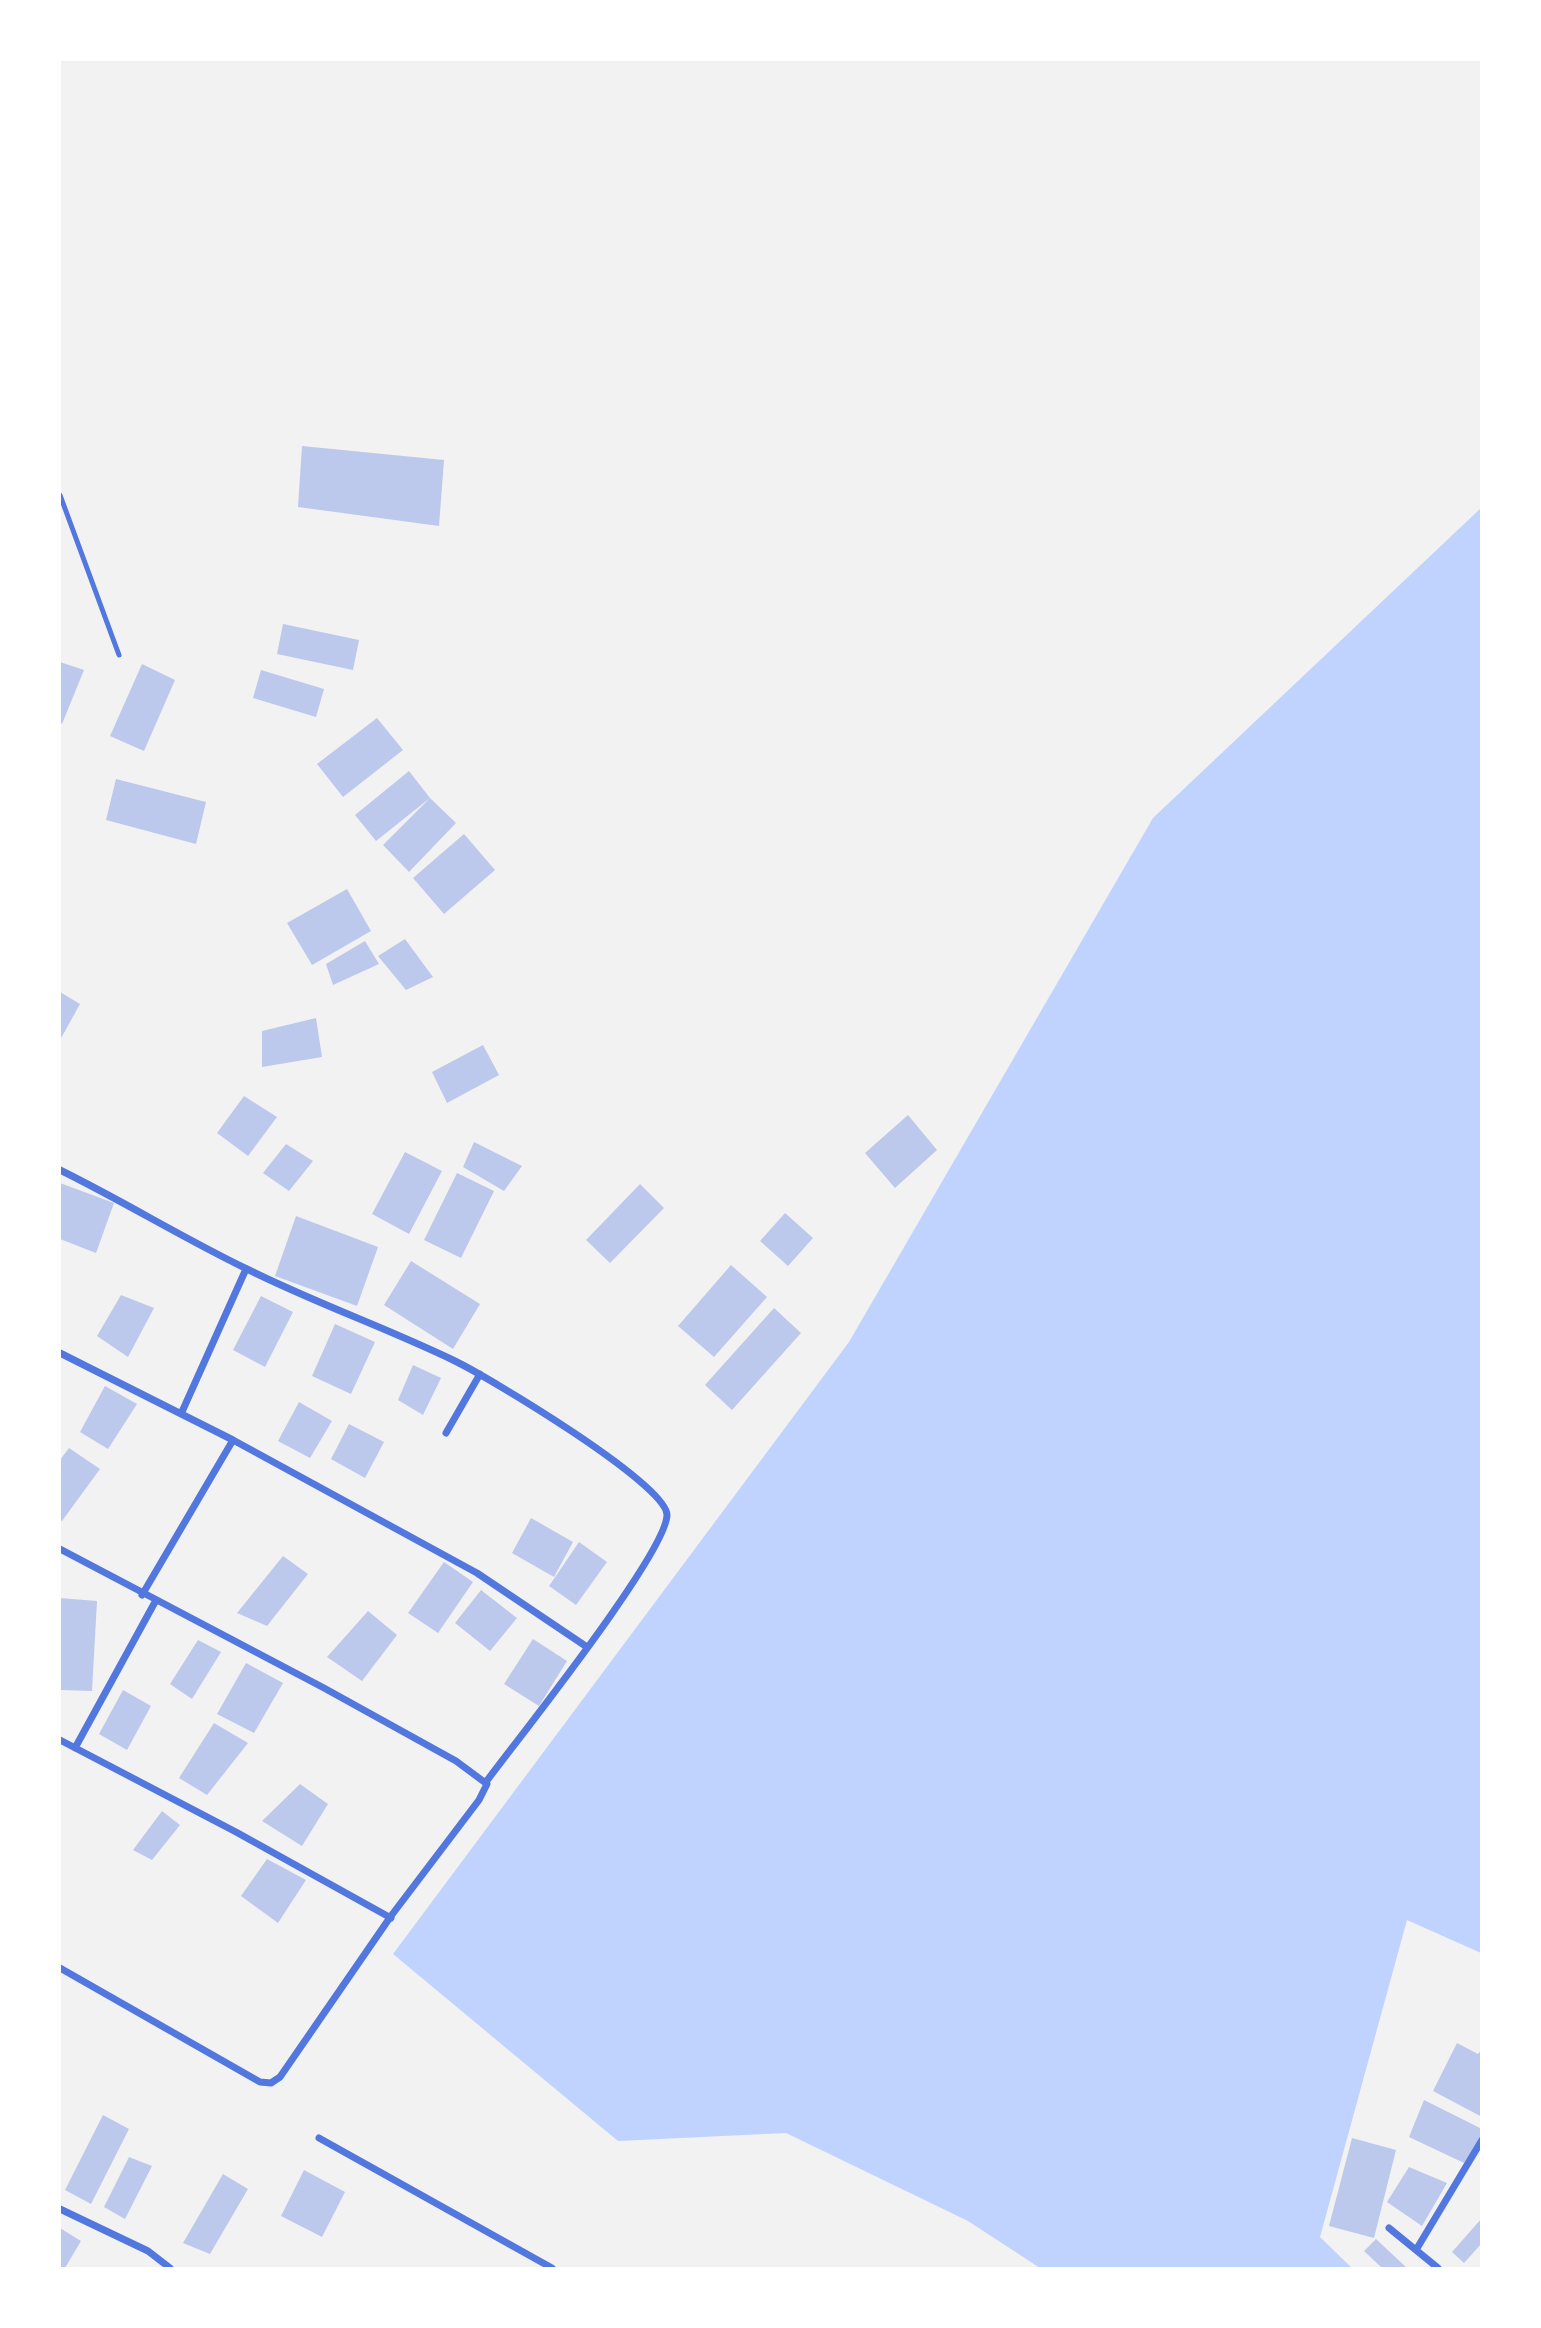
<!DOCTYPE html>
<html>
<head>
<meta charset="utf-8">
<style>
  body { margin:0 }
  #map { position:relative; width:1541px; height:2328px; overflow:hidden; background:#f2f2f2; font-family:Commissioner,sans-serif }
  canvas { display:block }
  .frame { position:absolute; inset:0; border:61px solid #fff; pointer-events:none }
</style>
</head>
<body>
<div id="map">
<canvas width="1541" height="2328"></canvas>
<div class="frame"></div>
</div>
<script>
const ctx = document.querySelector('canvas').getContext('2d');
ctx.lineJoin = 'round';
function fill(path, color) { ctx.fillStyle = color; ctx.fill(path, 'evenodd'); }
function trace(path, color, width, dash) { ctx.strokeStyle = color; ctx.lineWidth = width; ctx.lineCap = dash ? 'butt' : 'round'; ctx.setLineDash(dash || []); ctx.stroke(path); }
fill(new Path2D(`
  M1481,508V1953L1407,1920L1320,2237L1352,2268H1040L968,2221L786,2133L618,2141L393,1954L849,1342L1153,818Z`), '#bfd3fe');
fill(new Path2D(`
  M302,446L444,460L439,526L298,507Z
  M283,624L359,640L353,670L277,654Z
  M60,662L84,670L62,724L60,722Z
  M142,664L175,680L144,751L110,736Z
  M261,670L324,689L316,717L253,698Z
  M377,718L403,750L343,797L317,764Z
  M409,771L430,798L456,823L409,872L383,845L430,798L376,841L355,815Z
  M116,779L206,802L196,844L106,820Z
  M464,834L495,870L444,914L413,878Z
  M347,889L371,931L312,965L287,923Z
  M405,939L433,977L406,990L378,956Z
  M365,941L379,964L333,985L326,964Z
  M60,992L80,1004L60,1040Z
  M316,1018L322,1057L262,1067V1031Z
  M483,1045L499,1075L447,1103L432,1072Z
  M244,1096L277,1117L248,1156L217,1133Z
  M908,1115L937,1150L895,1188L865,1153Z
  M474,1142L522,1166L504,1191L463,1167Z
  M286,1144L313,1161L289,1191L263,1173Z
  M405,1152L442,1171L409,1234L372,1214Z
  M457,1173L494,1191L461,1258L424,1240Z
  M60,1183L114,1203L96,1253L60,1239Z
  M640,1184L664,1208L610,1263L586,1240Z
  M785,1213L813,1238L788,1266L760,1241Z
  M296,1216L378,1247L357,1306L275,1276Z
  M411,1261L480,1304L453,1349L384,1305Z
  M731,1265L767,1297L714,1357L678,1326Z
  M121,1295L154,1308L128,1357L97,1336Z
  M261,1296L293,1312L265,1367L233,1350Z
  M774,1308L801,1333L732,1410L705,1385Z
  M335,1324L375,1342L351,1394L312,1376Z
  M413,1365L441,1378L423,1415L398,1400Z
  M105,1386L137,1404L108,1449L80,1432Z
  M299,1402L332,1421L310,1458L278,1441Z
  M349,1424L384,1442L365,1478L331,1459Z
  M69,1448L100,1469L62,1521L60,1520V1460Z
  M531,1518L573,1542L554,1577L512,1553Z
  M579,1542L607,1562L576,1605L549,1586Z
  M283,1556L308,1574L267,1626L237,1613Z
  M444,1562L473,1582L438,1633L408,1613Z
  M481,1590L517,1618L490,1651L455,1623Z
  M60,1598L97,1601L92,1691L60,1690Z
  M368,1611L397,1635L362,1681L327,1657Z
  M533,1639L567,1661L539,1706L504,1684Z
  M198,1640L221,1652L192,1699L170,1684Z
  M246,1663L283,1683L254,1733L217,1714Z
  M123,1690L151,1706L127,1750L99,1734Z
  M214,1723L248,1743L207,1795L179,1778Z
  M300,1784L328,1804L302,1846L262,1821Z
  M162,1811L180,1825L152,1860L133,1850Z
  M267,1859L306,1880L278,1923L241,1896Z
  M1457,2043L1478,2054L1482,2049V2117L1433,2091Z
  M1424,2100L1482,2129V2137L1464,2163L1409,2137Z
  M103,2115L129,2129L91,2204L65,2190Z
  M1352,2138L1396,2150L1374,2238L1329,2226Z
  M129,2157L152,2166L125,2219L104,2207Z
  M1409,2167L1447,2183L1422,2226L1387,2202Z
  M304,2170L345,2192L322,2237L281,2216Z
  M223,2174L248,2189L210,2254L183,2243Z
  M1482,2218V2243L1464,2263L1452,2252Z
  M60,2228L81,2241L65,2268H60Z
  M1376,2239L1407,2268H1382L1364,2251Z`), '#bdc9ec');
trace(new Path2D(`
  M60,495L119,655`), '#5277de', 5);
trace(new Path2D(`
  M60,1170C123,1201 183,1238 247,1269C315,1303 387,1328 455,1361C488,1377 667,1484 667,1515C666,1554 517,1740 486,1782
  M60,1353L233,1440L142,1595
  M181,1414L246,1269
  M446,1433L480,1374
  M233,1440L477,1573L587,1647
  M60,1549L324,1688L456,1761L487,1784L479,1800L391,1916L280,2077L271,2083L260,2082L60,1968
  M60,1740L236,1832L391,1918
  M75,1748L155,1602
  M319,2138L552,2268
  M60,2209L148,2251L170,2268
  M1389,2228L1438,2268
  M1416,2250L1482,2140`), '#5277de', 7);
</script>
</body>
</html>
